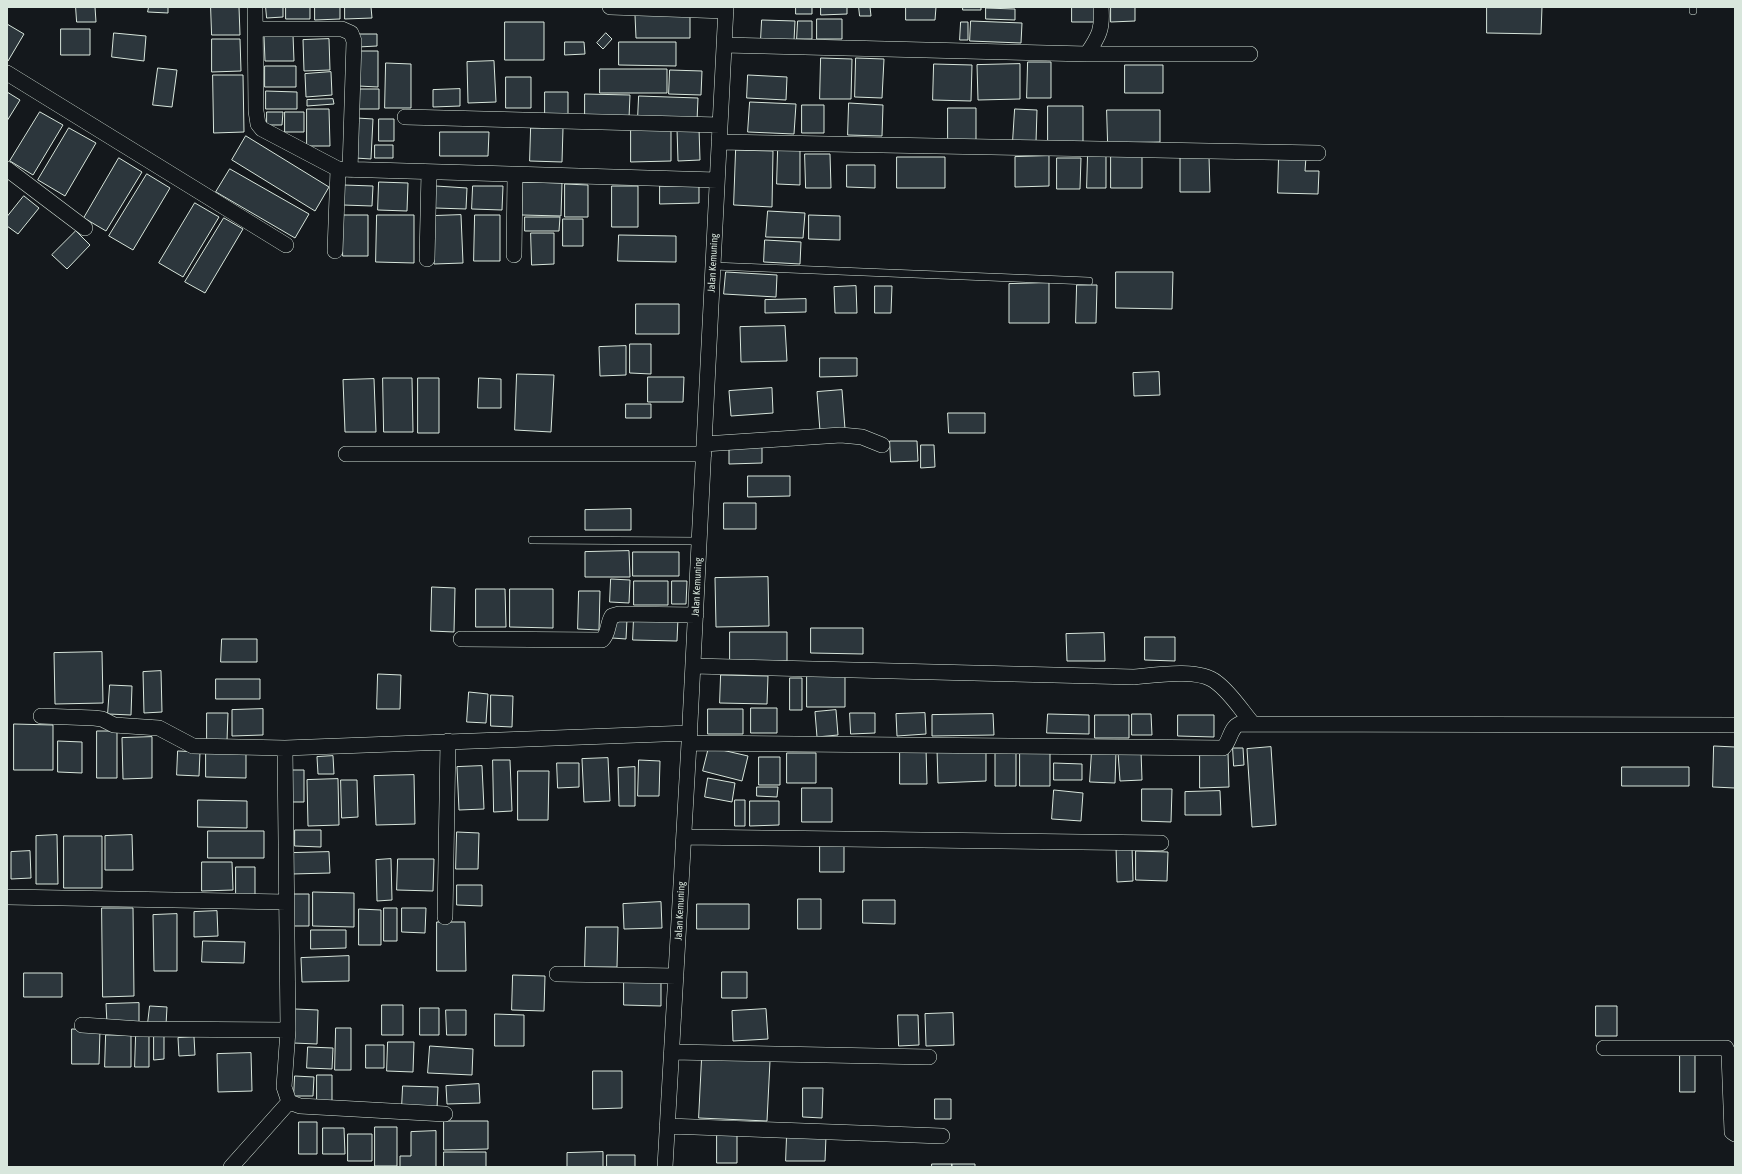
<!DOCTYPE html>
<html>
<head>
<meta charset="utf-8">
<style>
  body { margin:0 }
  #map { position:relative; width:1742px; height:1174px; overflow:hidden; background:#14181c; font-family:"Asap Condensed",sans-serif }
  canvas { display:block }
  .frame { position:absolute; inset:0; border:8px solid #d8e6dc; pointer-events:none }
</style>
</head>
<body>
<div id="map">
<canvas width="1742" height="1174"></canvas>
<div class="frame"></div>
</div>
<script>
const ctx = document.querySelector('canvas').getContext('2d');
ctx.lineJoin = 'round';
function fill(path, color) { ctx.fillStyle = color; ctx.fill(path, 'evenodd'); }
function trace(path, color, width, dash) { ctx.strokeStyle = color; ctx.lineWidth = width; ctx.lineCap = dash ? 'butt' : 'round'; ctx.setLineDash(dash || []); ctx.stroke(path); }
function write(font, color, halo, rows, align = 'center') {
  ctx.font = font + ' "Asap Condensed",sans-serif'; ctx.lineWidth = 3; ctx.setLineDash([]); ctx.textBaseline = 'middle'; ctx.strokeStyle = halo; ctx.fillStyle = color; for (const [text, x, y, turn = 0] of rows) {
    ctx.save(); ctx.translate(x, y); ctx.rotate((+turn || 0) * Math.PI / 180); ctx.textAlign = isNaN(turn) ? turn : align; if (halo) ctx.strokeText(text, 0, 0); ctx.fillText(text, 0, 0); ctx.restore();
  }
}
const building = new Path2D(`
  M76,7H95L96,22H77Z
  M149,7H168V13L148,12Z
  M211,7H239L240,35H212Z
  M266,7H283V17L267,18Z
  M286,7H310V19H286Z
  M315,7H340V19L315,20Z
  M345,7H371L372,18L345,19Z
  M796,7H812V14H796Z
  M821,7H847V14L821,15Z
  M859,7H870L871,16H860Z
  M906,7H936L935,20H906Z
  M963,7H981V10H963Z
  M1072,7H1096V22H1072Z
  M1111,7H1135V21L1111,22Z
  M1487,7H1542L1541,34L1487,33Z
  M986,8L1015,9V20L986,19Z
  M690,14V38H636L635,15Z
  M817,19H842V39H817Z
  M762,20L795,21L794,41L761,39Z
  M798,21H812V39H797Z
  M971,21L1022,23L1021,43L970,41Z
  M505,22H544V60H505Z
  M961,22H968V40H960Z
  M7,24L24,34L8,61L7,60Z
  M61,29H90V55H61Z
  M114,33L146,36L144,61L112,57Z
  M606,33L612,39L603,49L597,43Z
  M358,34H377V46L358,47Z
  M293,35L294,61H265L264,36Z
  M212,39H240L241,71L212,72Z
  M329,39L330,70L304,71L303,40Z
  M565,42H584L585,54L565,55Z
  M619,42H676V66L619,65Z
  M359,51H378V87L358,86Z
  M821,58L852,59L851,99H820Z
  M856,58L884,59L882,98L855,97Z
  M494,61L496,102L468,103L467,62Z
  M1028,62H1051V98H1027Z
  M386,63L411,64V108H385Z
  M934,64L972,65L971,101L933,100Z
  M1020,64V99L978,100L977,65Z
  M1125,65H1163V93H1125Z
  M265,66H296V87H265Z
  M158,68L177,70L172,107L153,105Z
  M600,69H667V93H600Z
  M670,70L702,71L701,95L669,94Z
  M331,72L332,95L306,97L305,74Z
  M213,75H243L244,132L214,133Z
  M748,75L787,77L786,100L747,98Z
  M506,77H531V108H506Z
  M358,89H379V109H358Z
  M460,89V106L433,107V90Z
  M266,91L297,92V109H266Z
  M7,92L20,100L7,121Z
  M545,92H568V114H545Z
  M585,94L630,95L629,118L585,117Z
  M639,96L698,98L697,121L638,118Z
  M333,99L334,104L307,106V100Z
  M750,102L796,104L794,134L748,132Z
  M849,103L883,105L882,136L848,135Z
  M802,105H824V133H802Z
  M1048,106H1083V142H1048Z
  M948,108H976V141H948Z
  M307,109H329L330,146H307Z
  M1015,109L1037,110L1036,142L1013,141Z
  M1107,110H1160V142L1108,143Z
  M40,112L63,125L33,175L10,161Z
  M267,112H283L282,125H267Z
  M285,112H304V132H285Z
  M357,118L373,119L371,159L355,158Z
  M379,119H394V141H379Z
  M69,128L96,143L65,196L38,180Z
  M531,128H563L562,162L530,161Z
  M631,128H671V161L631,162Z
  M699,128L700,160L678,161L677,129Z
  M440,132H489L488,156H440Z
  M246,136L329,187L315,211L232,160Z
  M375,145H393V158H375Z
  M736,150L773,151L772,207L734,205Z
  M778,150H800V185L777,184Z
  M1088,153H1106V188H1087Z
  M805,154H830L831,188H806Z
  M1111,154H1142V188H1111Z
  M1049,156V186L1015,187V157Z
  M1209,156L1210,192H1180V157Z
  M1279,156L1306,157L1305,171H1319L1318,194L1278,193Z
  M897,157H945V188H897Z
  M119,158L142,172L106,231L84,218Z
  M1057,158H1081L1080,189H1057Z
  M847,165H875V188L847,187Z
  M230,169L309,214L295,238L216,192Z
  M147,174L170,188L133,250L109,236Z
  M379,182L408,183L407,211L378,210Z
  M523,182L562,183L561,216L522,215Z
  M565,184L588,185V217H565Z
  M344,185L373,186L372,206L343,205Z
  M436,186L467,188L466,209L435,208Z
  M473,186H503L502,210L472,209Z
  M612,186H638V227H612Z
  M660,186H699V203L660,204Z
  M24,196L39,208L18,234L7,226V217Z
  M195,203L219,217L183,277L159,263Z
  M768,211L805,213L803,238L766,237Z
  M343,215H368V256H343Z
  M377,215H414V263L376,262Z
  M461,215L463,263L434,264L433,216Z
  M475,215H500V261H474Z
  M809,215L840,216V240L809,239Z
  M525,217H560L559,231H525Z
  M224,218L243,229L205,293L185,282Z
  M563,219H583V246H563Z
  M76,231L90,245L67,269L52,255Z
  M531,233H554V264L532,265Z
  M619,235L676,236V262L618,261Z
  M765,240L801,242L800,264L764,262Z
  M726,272L777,275L776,297L724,294Z
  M1116,272H1173L1172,309L1116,308Z
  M1049,283V323H1009V284Z
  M1077,285H1097L1096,323H1076Z
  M856,286L857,313H835L834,287Z
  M875,286H892L891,313H875Z
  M806,299V312L765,313V300Z
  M636,304H679V334H636Z
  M785,326L787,361L741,362L740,327Z
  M630,344H651V374L630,373Z
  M626,346V375L600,376L599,347Z
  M820,358H857V376L820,377Z
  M1159,372L1160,395L1134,396L1133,373Z
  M517,374L554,375L551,432L515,430Z
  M648,377H684L683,402H648Z
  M383,378H412L413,432H384Z
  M418,378H439V433H418Z
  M479,378L501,379V408H478Z
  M374,379L376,432H345L343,380Z
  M772,388L773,413L731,416L729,391Z
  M842,390L845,429L820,431L817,392Z
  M626,404H651V418H626Z
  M948,413H985V433H949Z
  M890,441H917L918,461L891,462Z
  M762,445V463L729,464V447Z
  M921,445H934L935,467L921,468Z
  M748,476H790V496L748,497Z
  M724,503H756V529H724Z
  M631,509V530H585V510Z
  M629,551L630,577H585V552Z
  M633,552H679V576H633Z
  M768,577L769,626L716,627L715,578Z
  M611,579L630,580L629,603L610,602Z
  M634,581H668V605H634Z
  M672,581H687L686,604H672Z
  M432,587L455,588L454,632L431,631Z
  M476,589H505L506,627H476Z
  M510,589H553V628L510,627Z
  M579,591H600L599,630L578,629Z
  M634,617L678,618L677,641L633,640Z
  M613,618L627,619L626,639L612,638Z
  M811,628H863V654L811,653Z
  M730,632H787V661H730Z
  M1104,633L1105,661H1067L1066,634Z
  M1145,637H1175V661L1145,660Z
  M222,639H257V662H221Z
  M102,652L103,703L55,704L54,653Z
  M161,671L162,712L144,713L143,672Z
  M378,674L401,675L400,709H377Z
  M807,674H845V707H807Z
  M721,675L768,676L767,704L720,703Z
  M790,678H802V710H790Z
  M216,679H260V699H216Z
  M110,685L132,686L131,715L108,714Z
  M469,692L488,694L486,723L467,722Z
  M491,695L513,696L512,727L491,726Z
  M751,708H777V733H751Z
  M263,709V735L232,736V710Z
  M708,709H743V734H708Z
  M836,710L838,735L817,737L815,712Z
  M207,713H228L227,741H207Z
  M850,713H875V733L851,734Z
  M925,713L926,734L897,736L896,714Z
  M993,714L994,735L932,736V715Z
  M1048,714L1089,715V734L1047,733Z
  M1132,714H1151L1152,735H1132Z
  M1095,715H1129V738H1095Z
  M1178,715H1214V737L1178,736Z
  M14,724L53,725V770H14Z
  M97,731H117V778H97Z
  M152,737V778L123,779L122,738Z
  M58,741L82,742V773L58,772Z
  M1714,746L1735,747V788L1713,787Z
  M709,747L748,756L742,781L703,771Z
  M1271,747L1276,825L1252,827L1247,749Z
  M1020,748H1050V786H1020Z
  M1233,748H1243L1244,765L1234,766Z
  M900,749H926L927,784H900Z
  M986,749V781L938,783L937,750Z
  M1016,750V786H995V751Z
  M1092,750L1116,752L1115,783L1090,782Z
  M178,751L200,752L199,776L177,775Z
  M1141,751L1142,780L1120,781L1118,752Z
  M206,753L246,754V778L206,777Z
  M787,753H816V783H787Z
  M1200,753H1228L1229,787L1200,788Z
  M333,756L334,774H318L317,757Z
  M759,757H780V785H759Z
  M608,758L610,801L584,802L582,759Z
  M493,760H510L512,811L494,812Z
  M639,760L660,761L659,796H638Z
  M557,763H579V787L558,788Z
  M1054,763L1082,764V780H1054Z
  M482,766L484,809L459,810L457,767Z
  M635,767V806H619L618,768Z
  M1622,767H1689V786H1622Z
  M288,770H304V802H289Z
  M518,771H549L548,820H518Z
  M414,775L415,824L376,825L374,776Z
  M708,778L735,783L732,802L705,797Z
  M338,779L339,825L308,826L307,780Z
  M341,780H357L358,817L342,818Z
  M757,787H778L777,797L757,796Z
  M802,788H832V822H802Z
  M1142,789H1172L1171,822L1142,821Z
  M1054,790L1083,793L1081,821L1052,819Z
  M1220,791L1221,815H1185V792Z
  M198,800L247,801V828L198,827Z
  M735,800H745V826H735Z
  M750,801H779V825L750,826Z
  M295,830H321V847L295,846Z
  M208,831H264V858H208Z
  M457,832L479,833L478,869H456Z
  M57,835L58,884H36V836Z
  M132,835L133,870H105V836Z
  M64,836H102V888H64Z
  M820,844H844V872H820Z
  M1132,846L1133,881L1117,882L1116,847Z
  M30,851L31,878L11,879V852Z
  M1136,851L1168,852L1167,881L1136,880Z
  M329,852L330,873L292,874V853Z
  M391,859L392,900L377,901L376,860Z
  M398,859H434L433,891L397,890Z
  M202,862H232L233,890L202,891Z
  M236,867H255V898L236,897Z
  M457,885H482V906L457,905Z
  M313,892L354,893V927L313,926Z
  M290,894H309V926H290Z
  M798,899H821V929H798Z
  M863,900H895V924L863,923Z
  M661,902L662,928L624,929L623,904Z
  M697,904H749V929H697Z
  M102,908H133L134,996L103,997Z
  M384,908H397V941H384Z
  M402,908H426L425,933L402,932Z
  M359,909L381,910V945H359Z
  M217,911L218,936L194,937V912Z
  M177,914V971H154L153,915Z
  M437,922H465L466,971H437Z
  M586,927H618L617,967H585Z
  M311,930H346V948L311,949Z
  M203,941L245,942L244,963L202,962Z
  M349,956V981L302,982L301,958Z
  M722,972H747V998H722Z
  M24,973H62V997H24Z
  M513,975L545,976L544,1011L512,1010Z
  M624,979H661V1006L624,1005Z
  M139,1003V1023L107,1024L106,1004Z
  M382,1005H403V1035H382Z
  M150,1006L167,1007L166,1025L148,1023Z
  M1596,1006H1617V1036H1596Z
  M420,1008H439V1035H420Z
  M295,1009L318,1010L317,1044L293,1043Z
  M766,1009L768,1039L733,1041L732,1011Z
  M446,1010H466V1035H447Z
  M953,1013L954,1045L926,1046L925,1014Z
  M495,1014L524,1015V1046H495Z
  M898,1015H918L919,1045L899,1046Z
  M336,1028H351V1070H335Z
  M72,1029L100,1030L99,1064H72Z
  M106,1035H131V1067H105Z
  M136,1035H149V1067H135Z
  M154,1035H164V1059L154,1060Z
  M194,1037L195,1055L179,1056L178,1038Z
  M388,1042H414L413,1072L387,1071Z
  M366,1045H384V1068H366Z
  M430,1046L473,1049L472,1075L428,1073Z
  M308,1047L333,1048L332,1069L307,1068Z
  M251,1053L252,1091L218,1092L217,1054Z
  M1680,1054H1695V1092H1680Z
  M702,1058L770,1061L767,1121L699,1118Z
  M593,1071H622V1108L593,1109Z
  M317,1075H332V1102H317Z
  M295,1076L314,1077L313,1096H294Z
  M479,1084L480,1103L447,1104L446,1086Z
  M403,1086L438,1087L437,1108L402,1107Z
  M803,1088H823L822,1118L803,1117Z
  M935,1099H951V1119H935Z
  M444,1121H488V1149L444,1150Z
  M299,1122H317V1154H299Z
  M375,1127H397V1166H375Z
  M323,1128H344L345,1154H323Z
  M436,1131V1167H400V1156H411V1132Z
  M717,1133H737V1163H717Z
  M348,1134H372V1161H348Z
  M787,1135L826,1136L825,1161H786Z
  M444,1152H486V1167H444Z
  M603,1152V1167H567V1153Z
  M607,1155H635V1167H607Z
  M932,1164H952V1167H932Z
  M952,1164H975V1167H952Z`);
fill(building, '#2c363c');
trace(building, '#d8e6dc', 1);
const lane = new Path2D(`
  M1693,7V11
  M713,266L1089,281
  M532,540L699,541`);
const street = new Path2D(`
  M255,7L256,111L258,124L262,129L338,169L717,180
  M610,7L726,11
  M256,29H342L351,33L354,41L350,170
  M724,45L1087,54H1250
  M1087,54C1099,36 1103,29 1101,7
  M7,73L286,245
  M405,117L720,125
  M719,142L1318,153
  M7,169L85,228
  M335,251L338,169
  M514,255L515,175
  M427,259L429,172
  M704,444L841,435L862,437L882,445
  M346,454H704
  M461,639L602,640C609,634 607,624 612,616L619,614L696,615
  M693,666L1134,677C1155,675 1199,668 1216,682C1231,693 1241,710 1253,724
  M41,716L94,718L102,719L114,725L159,728L193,746L285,748L690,733
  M689,743L1223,748C1230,742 1230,728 1239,724L1735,725
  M285,748L288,1030L284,1087L289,1102
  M684,837L1161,843
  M7,897L286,902
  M445,917L448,741
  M557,974L676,976
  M82,1025L140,1029L288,1030
  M1604,1048H1726L1729,1054L1732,1132L1735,1134
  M672,1052L929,1057
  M289,1102L300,1106L445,1114
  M667,1126L942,1136
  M231,1167L289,1102
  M665,1167L689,743L726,7`);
trace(lane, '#d8e6dc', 8);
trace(street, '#d8e6dc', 16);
trace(lane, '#14181c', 7);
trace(street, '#14181c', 15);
write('10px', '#d8e6dc', '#14181c', [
  ["Jalan Kemuning",713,263,-87],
  ["Jalan Kemuning",697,587,-87],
  ["Jalan Kemuning",680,911,-87]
]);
</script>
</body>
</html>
